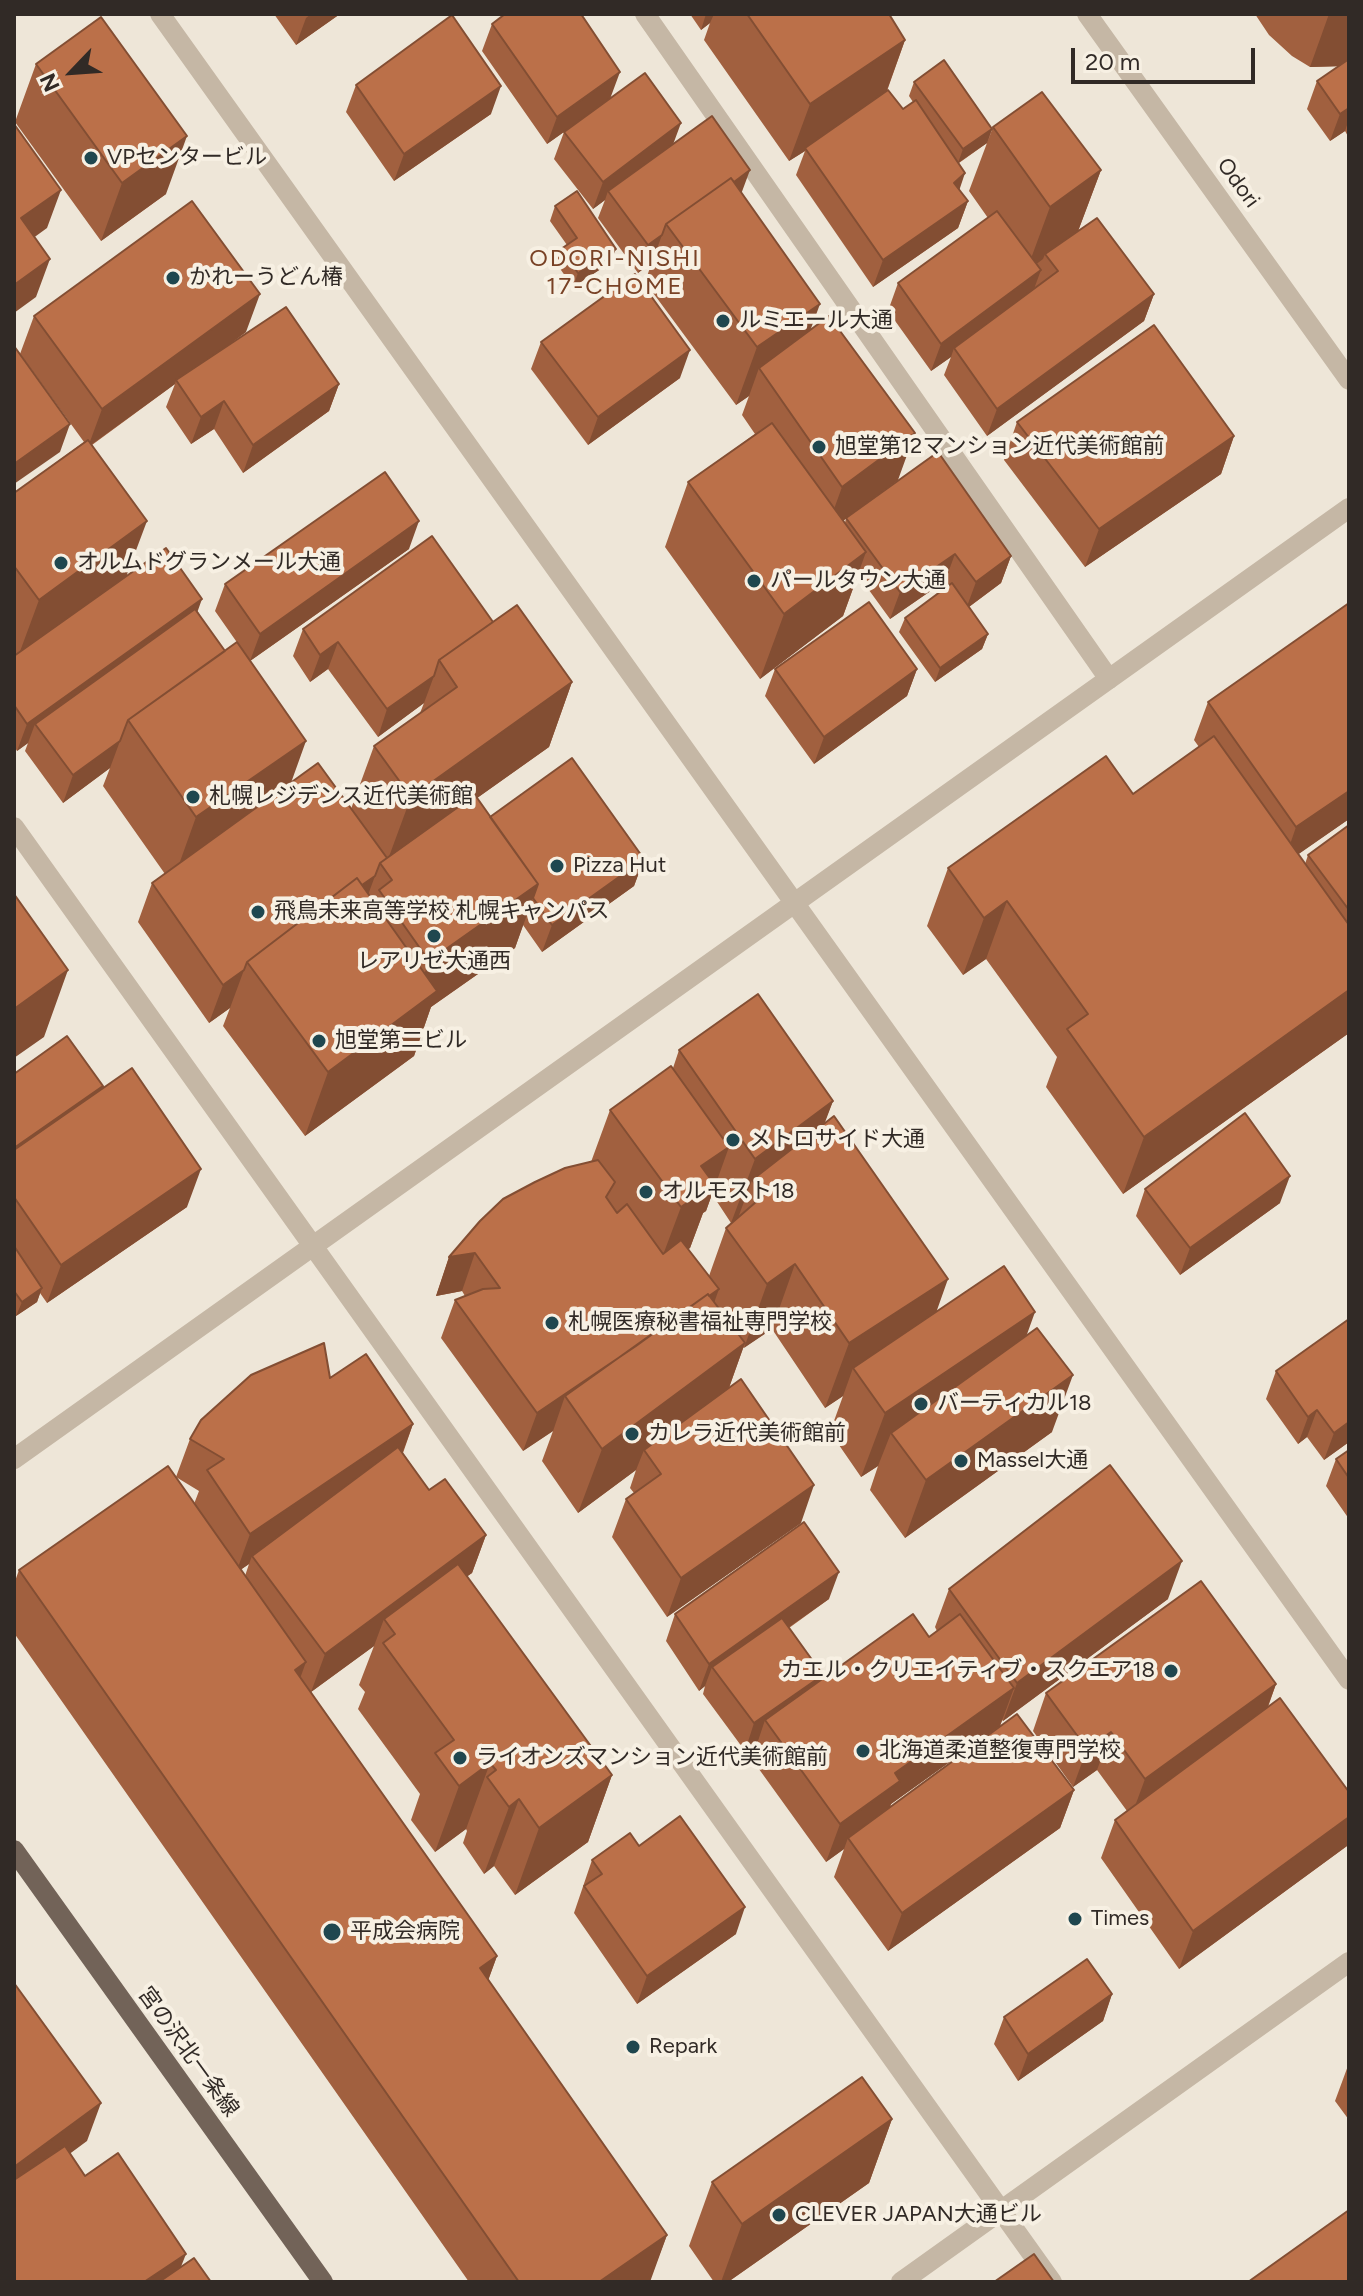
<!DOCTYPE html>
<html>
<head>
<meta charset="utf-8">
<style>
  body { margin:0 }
  #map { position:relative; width:1363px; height:2296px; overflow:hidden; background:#eee6d8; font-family:Figtree,sans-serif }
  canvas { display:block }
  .frame { position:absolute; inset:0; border:16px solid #312a26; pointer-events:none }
  .north { position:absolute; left:32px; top:32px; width:80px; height:80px; -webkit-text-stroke:6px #f7f0e3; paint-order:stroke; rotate:245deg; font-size:22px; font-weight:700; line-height:32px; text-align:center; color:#312a26 }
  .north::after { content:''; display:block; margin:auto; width:28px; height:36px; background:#312a26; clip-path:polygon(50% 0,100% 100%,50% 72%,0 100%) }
  .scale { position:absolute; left:1071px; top:48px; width:184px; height:36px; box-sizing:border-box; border:4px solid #312a26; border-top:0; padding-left:10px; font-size:24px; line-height:28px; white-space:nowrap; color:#312a26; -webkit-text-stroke:6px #f7f0e3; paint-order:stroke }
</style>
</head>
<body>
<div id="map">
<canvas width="1363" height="2296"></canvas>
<div class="frame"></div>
<div class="north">N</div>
<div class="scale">20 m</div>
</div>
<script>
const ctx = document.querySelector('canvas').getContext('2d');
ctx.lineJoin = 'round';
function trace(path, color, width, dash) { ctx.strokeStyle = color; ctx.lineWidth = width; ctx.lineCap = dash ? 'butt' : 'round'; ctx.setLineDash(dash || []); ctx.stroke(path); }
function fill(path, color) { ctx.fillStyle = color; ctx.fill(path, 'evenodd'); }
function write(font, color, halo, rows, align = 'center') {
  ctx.font = font + ' Figtree,"Noto Sans JP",sans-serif'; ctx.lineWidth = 8; ctx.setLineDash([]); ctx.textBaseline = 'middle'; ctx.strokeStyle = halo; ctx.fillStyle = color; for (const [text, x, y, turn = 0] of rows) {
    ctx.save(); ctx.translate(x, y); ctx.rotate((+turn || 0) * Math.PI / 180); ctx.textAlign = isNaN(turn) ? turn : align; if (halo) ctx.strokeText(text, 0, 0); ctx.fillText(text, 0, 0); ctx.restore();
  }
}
trace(new Path2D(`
  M645,14L1109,679
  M14,827L1052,2282
  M901,2282L1349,1962`), '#c5b7a5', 20);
trace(new Path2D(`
  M160,14L1349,1680
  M1087,14L1349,380
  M14,1459L1349,508`), '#c5b7a5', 20);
trace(new Path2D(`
  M14,1850L323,2282`), '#726358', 20);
fill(new Path2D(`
  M274,14H340L296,45Z
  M690,14H889L905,40L887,91L903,109L913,102L909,96L914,82L992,129L987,143L959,163V190L968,201L958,228L873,287L796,175L805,151L789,161L704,40L710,23L701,30Z
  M1255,14H1349V138L1345,131L1330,141L1307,109L1317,81L1339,66L1310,67L1292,56L1269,35Z
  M492,24L611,98L742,193L810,331L898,480L843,521L845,523L846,518L1011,556L1001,583L969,607L988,634L982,649L935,682L899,632L905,618L949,586L945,581L890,619L858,575L843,616L760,679L665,547L688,482L755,434L742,415L749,396L736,405L645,282L652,262L638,273L598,218L605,200L593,209L554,159L564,132L547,144L482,51Z
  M36,64L166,194L101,241L15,122Z
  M356,85L491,114L394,181L346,112Z
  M993,127L1101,170L1078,231L1154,294L1144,321L987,436L944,375L951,357L931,371L888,311L898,283L988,218L969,191Z
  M555,206L610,263L573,287L556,263L561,249L567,245L550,221Z
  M34,316L246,332L222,350L339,384L329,411L243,473L214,429L191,444L166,407L175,384L92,445L127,575L198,612L291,783L351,809L374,746L420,713L424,703L378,737L328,669L310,682L293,656L303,629L493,622L572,682L549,747L477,798L490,817L644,859L634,886L542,952L523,925L515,948L431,1007L414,1056L305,1136L223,1026L230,1008L209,1023L138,922L152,883L165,874L103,786L110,768L63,803L25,751L28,743L17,751L14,746V493L84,442L20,354Z
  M541,342L680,378L588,445L531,369Z
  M1017,422L1234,436L1221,474L1085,567L1004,460Z
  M409,549L250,661L215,611L225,584Z
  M1349,603V819L1298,854L1305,864L1308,855L1349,825V1033L1123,1194L1046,1087L1057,1057L986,959L963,975L927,926L948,868L1133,794L1199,747L1194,740L1208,702Z
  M775,669H917L907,696L814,764L765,696Z
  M679,1050L833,1101L824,1123L937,1311L1027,1335L1052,1432L905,1538L870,1490L878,1466L861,1477L830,1432L843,1396L825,1408L772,1329L743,1348L729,1388L801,1523L667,1617L612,1537L626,1499L634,1493L630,1488L636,1470L578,1513L542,1461L553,1431L523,1451L441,1338L455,1300L465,1296L462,1291L436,1296L449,1257L591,1162L610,1110L673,1068ZM712,1194L731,1223L726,1228L709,1276L688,1249L690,1248L703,1213L706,1211Z
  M14,1074L103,1086L101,1089L187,1207L47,1303L40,1293L37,1302L16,1316L14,1313Z
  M1145,1189L1280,1203L1180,1275L1136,1216Z
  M1349,1319V1442L1324,1460L1307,1437L1298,1444L1266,1399L1276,1371Z
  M330,1378L413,1424L403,1453L429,1490L486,1535L472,1573L467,1576L612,1775L588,1842L515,1895L494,1866L484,1874L463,1843L467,1831L466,1829L435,1852L411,1820L420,1794L358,1709L365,1692L359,1685L374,1646L311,1692L497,1956L488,1980L667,2235L649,2282H469L14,1633V1584L19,1570L194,1504L199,1491L176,1477L190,1439ZM249,1564L245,1576L240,1570Z
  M1349,1450V1519L1326,1486L1336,1459Z
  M949,1589L1168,1599L1003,1721L1002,1720L1000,1726L891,1804L890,1807L1074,1790L1060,1828L888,1951L834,1877L844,1849L826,1862L751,1758L758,1741L745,1751L703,1694L705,1686L699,1691L666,1641L675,1614L829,1599L789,1628L821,1680L929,1637L937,1631L935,1627Z
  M1276,1684L1268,1707L1347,1846L1179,1969L1101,1858L1115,1820L1127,1811L1097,1770L1073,1787L1033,1731L1046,1693Z
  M639,1846L736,1934L637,2004L574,1913L592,1860Z
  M1112,1994L1103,2021L1018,2081L994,2044L1004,2017Z
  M1349,2063V2120L1335,2101Z
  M892,2119L869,2183L728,2282H714L689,2246L712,2182Z`), '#a1603f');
fill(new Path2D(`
  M311,14H340L296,45L306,18Z
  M706,14H714L710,23L701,30Z
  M1329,14H1349V66L1310,67Z
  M905,40L884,98L805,148V151L789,161L810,104Z
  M620,72L610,99L547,144L557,117Z
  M501,86L491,114L394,181L404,154Z
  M1349,108V119L1345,131L1330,141L1340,114Z
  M681,123L671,150L608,191L605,200L593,209L603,182Z
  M992,129L987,143L958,163L963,149Z
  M187,136L166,194L101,241L122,183Z
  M750,170L740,197L670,229Z
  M1101,170L1077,234L1045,254L1043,259L1026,272L1050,207Z
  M965,173L956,200L954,183Z
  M61,190L47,228L14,252L21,218Z
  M968,201L958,228L873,287L883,260Z
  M662,235L652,262L638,273L648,245Z
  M616,249L610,263L573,287L578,273Z
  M50,259L36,297L14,313V285Z
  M1041,270L1031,297L954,348L951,357L931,371L941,344Z
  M260,294L246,332L178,382L176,380L175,384L88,447L102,409Z
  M1154,294L1144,321L987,436L997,409Z
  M820,304L799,361L759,368L749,396L736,405L757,347Z
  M690,350L680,378L588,445L598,417Z
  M339,384L329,411L243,473L253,445Z
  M224,401L214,429L191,444L201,417Z
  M70,424L60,452L14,484V464Z
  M915,433L898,480L825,534L842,487Z
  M1234,436L1221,474L1085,567L1099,529Z
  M147,521L123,585L15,665L39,600Z
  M419,521L409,549L250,661L260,634Z
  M866,552L843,616L760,679L784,614Z
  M955,554L945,581L890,619L900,592Z
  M1011,556L1001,583L966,609L976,582Z
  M202,599L192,627L35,724L28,743L17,751L27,724Z
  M988,634L982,649L935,682L940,668Z
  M338,642L328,669L310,682L320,655Z
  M917,669L907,696L814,764L824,737Z
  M434,676L424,703L378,737L387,709Z
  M572,682L549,747L387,862L411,797Z
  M120,741L110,768L63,803L73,775Z
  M306,741L282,808L172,884L196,817Z
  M1349,791V819L1283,865L1296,827Z
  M644,859L634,886L542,952L552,925Z
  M375,876L361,914L250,966Z
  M538,884L515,948L431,1007L414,1056L305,1136L328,1072L411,1011L429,961Z
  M1007,901L986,959L963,975L984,918Z
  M68,970L44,1037L14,1058V1009Z
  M244,970L230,1008L209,1023L223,985Z
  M1349,990V1033L1123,1194L1144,1137Z
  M103,1086L93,1113L14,1168V1148Z
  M833,1101L809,1165L752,1180L738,1218L731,1223L755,1159Z
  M729,1147L706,1211L703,1213L690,1248L657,1271L681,1207L701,1166Z
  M201,1169L187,1207L47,1303L61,1265Z
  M1290,1176L1280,1203L1180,1275L1190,1248Z
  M475,1253L462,1291L436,1296L449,1257Z
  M795,1264L772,1329L744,1348L767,1284Z
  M948,1279L925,1344L853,1368L843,1396L825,1408L849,1343Z
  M42,1288L37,1302L16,1316L22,1302Z
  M719,1289L705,1328L565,1396L553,1431L523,1451L537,1413Z
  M1035,1312L1012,1376L891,1433L878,1466L861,1477L885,1413Z
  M745,1343L722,1407L644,1450L636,1470L578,1513L602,1449Z
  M1073,1375L1052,1432L905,1538L926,1480Z
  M1317,1410L1307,1437L1298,1444L1308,1417Z
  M1349,1422V1442L1324,1460L1334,1433Z
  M413,1424L399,1462L252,1556L249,1564L236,1573L250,1534Z
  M814,1485L801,1523L667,1617L681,1578Z
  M486,1535L472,1573L393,1631L384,1619L374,1646L311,1692L325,1654Z
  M1182,1561L1168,1599L1003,1721L1017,1683Z
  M839,1572L829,1599L719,1676L712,1667L705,1686L699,1691L709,1664Z
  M306,1662L289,1709L295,1670Z
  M823,1675L813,1702L765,1720L758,1741L745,1751L754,1723Z
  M1276,1684L1262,1722L1131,1817L1145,1779Z
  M1014,1688L1000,1726L891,1804L886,1819L848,1838L844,1849L826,1862L840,1824L895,1773Z
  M1111,1732L1097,1770L1073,1787L1087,1749Z
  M490,1763L466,1829L435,1852L459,1786Z
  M612,1775L588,1842L515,1895L539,1828Z
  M1074,1790L1060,1828L888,1951L902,1913Z
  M519,1799L494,1866L484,1874L509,1807Z
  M1349,1817V1841L1347,1846L1179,1969L1193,1931Z
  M745,1907L736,1934L637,2004L647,1976Z
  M497,1956L480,2003V1968Z
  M1112,1994L1103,2021L1018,2081L1028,2054Z
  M101,2103L87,2141L14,2195V2167Z
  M892,2119L869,2183L728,2282H721L742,2224Z
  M667,2235L650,2282H599Z
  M186,2254L175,2282H144Z`), '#834e33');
const building = new Path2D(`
  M505,14H581L620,72L557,117L492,24Z
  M747,14H889L905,40L810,104Z
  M452,15L501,86L404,154L356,85Z
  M101,17L187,136L122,183L36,64Z
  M1349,59V108L1340,114L1317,81Z
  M944,60L992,129L963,149L914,82Z
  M645,73L681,123L603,182L564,132Z
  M888,90L903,109L916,100L965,173L954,183L968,201L883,260L805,148Z
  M1042,92L1101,170L1050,207L993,127Z
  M712,116L750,170L734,182L731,178L666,224L662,235L648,245L608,191Z
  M14,124L61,190L21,218L50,259L14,285Z
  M731,178L820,304L757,347L666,224Z
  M577,191L616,249L578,273L561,249L577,238L555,206Z
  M192,201L260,294L102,409L34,316Z
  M997,211L1041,270L941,344L898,283Z
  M1097,218L1154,294L997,409L954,348L1058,271L1045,254Z
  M635,274L690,350L598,417L541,342Z
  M286,307L339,384L253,445L224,401L201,417L176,380Z
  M829,316L915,433L842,487L759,368Z
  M1154,325L1234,436L1099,529L1017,422Z
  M14,346L70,424L14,464Z
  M772,423L866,552L784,614L688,482Z
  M88,440L147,521L39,600L14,566V493Z
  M938,452L1011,556L976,582L955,554L900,592L846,518Z
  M385,472L419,521L260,634L225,584Z
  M432,536L493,622L439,660L434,676L387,709L338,642L320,655L303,629Z
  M166,548L202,599L27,724L14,705V656Z
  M952,583L988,634L940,668L905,618Z
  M869,602L917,669L824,737L775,669Z
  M1349,603V791L1296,827L1208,702Z
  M517,605L572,682L411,797L374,746L457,687L439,660Z
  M195,609L225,651L128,720L120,741L73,775L35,724Z
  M237,642L306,741L196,817L128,720Z
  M1214,736L1349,925V990L1144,1137L1067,1029L1088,1014L1007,901L984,918L948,868L1106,756L1133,794Z
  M572,758L644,859L552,925L533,898L538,884L490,817Z
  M318,763L387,858L380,863L375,876L362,885L357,878L247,962L244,970L223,985L152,883Z
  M475,795L538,884L429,961L379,890L392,880L380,863Z
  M1349,825V910L1308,855Z
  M357,878L437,991L328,1072L247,962Z
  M14,894L68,970L14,1009Z
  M758,994L833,1101L755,1159L679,1050Z
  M67,1036L103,1086L14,1148V1074Z
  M671,1066L729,1147L701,1166L714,1184L681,1207L610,1110Z
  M132,1068L201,1169L61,1265L14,1197V1150Z
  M1245,1113L1290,1176L1190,1248L1145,1189Z
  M834,1116L948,1279L849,1343L795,1264L767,1284L726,1228L764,1195L752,1180Z
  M598,1160L615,1182L606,1197L617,1213L627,1204L663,1254L681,1240L719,1289L709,1296L708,1294L636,1346L537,1413L455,1300L483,1289L500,1288L475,1253L449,1257L480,1221L503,1199L535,1182L565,1168Z
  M14,1246L42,1288L22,1302L14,1291Z
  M1004,1266L1035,1312L885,1413L853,1368Z
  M708,1294L745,1343L602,1449L565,1396Z
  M1349,1319V1422L1334,1433L1317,1410L1308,1417L1276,1371Z
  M1037,1328L1073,1375L926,1480L891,1433Z
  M324,1343L330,1378L366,1354L413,1424L250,1534L207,1470L224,1459L190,1439L201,1420L251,1375Z
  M741,1379L814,1485L681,1578L626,1499L661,1474L644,1450Z
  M398,1447L429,1490L445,1479L486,1535L325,1654L252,1556Z
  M1349,1450V1478L1336,1459Z
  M1110,1465L1182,1561L1017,1683L949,1589Z
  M168,1466L306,1662L295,1670L497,1956L480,1968L667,2235L599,2282H519L19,1570Z
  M804,1522L839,1572L709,1664L675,1614Z
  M458,1564L612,1775L539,1828L519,1799L509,1807L487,1777L496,1770L490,1763L459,1786L435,1753L454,1740L383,1643L395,1634L384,1619Z
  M1201,1581L1276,1684L1145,1779L1111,1732L1087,1749L1046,1693Z
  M913,1614L929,1637L960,1614L1014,1688L895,1773L900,1781L840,1824L765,1720Z
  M782,1618L823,1675L754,1723L712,1667Z
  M1280,1698L1349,1792V1817L1193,1931L1115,1820Z
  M1017,1714L1074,1790L902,1913L848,1838Z
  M680,1816L745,1907L647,1976L584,1886L602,1874L592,1860L630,1833L639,1846Z
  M1087,1959L1112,1994L1028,2054L1004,2017Z
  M14,1983L101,2103L14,2167Z
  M862,2077L892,2119L742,2224L712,2182Z
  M65,2146L85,2176L118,2153L186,2254L144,2282H14V2180Z
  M1349,2210V2282H1248Z
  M1034,2254L1054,2282H994Z
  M194,2258L211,2282H159Z`);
fill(building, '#bb7049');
trace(building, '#834e33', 2);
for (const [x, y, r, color] of [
  [91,158,8,"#1f474f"],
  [173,278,8,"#1f474f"],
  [723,321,8,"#1f474f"],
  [819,447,8,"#1f474f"],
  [61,563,8,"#1f474f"],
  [754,581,8,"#1f474f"],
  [193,797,8,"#1f474f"],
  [557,866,8,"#1f474f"],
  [258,912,8,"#1f474f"],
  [434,936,8,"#1f474f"],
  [319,1041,8,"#1f474f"],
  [733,1140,8,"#1f474f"],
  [646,1192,8,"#1f474f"],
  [552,1323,8,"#1f474f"],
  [921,1404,8,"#1f474f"],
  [632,1434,8,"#1f474f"],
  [961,1461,8,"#1f474f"],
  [1171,1671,8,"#1f474f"],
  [863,1751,8,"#1f474f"],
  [460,1758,8,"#1f474f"],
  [1075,1919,8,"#1f474f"],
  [332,1932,10,"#1f474f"],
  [633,2047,8,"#1f474f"],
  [779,2215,8,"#1f474f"]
]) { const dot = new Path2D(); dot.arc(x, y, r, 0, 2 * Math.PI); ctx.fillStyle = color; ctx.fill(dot); trace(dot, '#f7f0e3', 3); }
write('22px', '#312a26', '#f7f0e3', [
  ["VPセンタービル",107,158],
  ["かれーうどん椿",189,278],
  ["ルミエール大通",739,321],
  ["旭堂第12マンション近代美術館前",835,447],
  ["オルムドグランメール大通",77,563],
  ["パールタウン大通",770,581],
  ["札幌レジデンス近代美術館",209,797],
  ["Pizza Hut",573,866],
  ["飛鳥未来高等学校 札幌キャンパス",274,912],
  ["レアリゼ大通西",434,962,"center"],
  ["旭堂第二ビル",335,1041],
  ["メトロサイド大通",749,1140],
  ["オルモスト18",662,1192],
  ["札幌医療秘書福祉専門学校",568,1323],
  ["バーティカル18",937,1404],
  ["カレラ近代美術館前",648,1434],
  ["Massel大通",977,1461],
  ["カエル・クリエイティブ・スクエア18",1155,1671,"right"],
  ["北海道柔道整復専門学校",879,1751],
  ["ライオンズマンション近代美術館前",476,1758],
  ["Times",1091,1919],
  ["平成会病院",350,1932],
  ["Repark",649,2047],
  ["CLEVER JAPAN大通ビル",795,2215]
], 'left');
write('22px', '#312a26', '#f7f0e3', [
  ["Odori",1238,183,54],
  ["宮の沢北一条線",188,2052,54]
]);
ctx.letterSpacing = '2px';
write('24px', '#794226', '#f7f0e3', [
  ["ODORI-NISHI",615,259],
  ["17-CHOME",615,287]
]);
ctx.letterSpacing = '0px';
</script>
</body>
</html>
